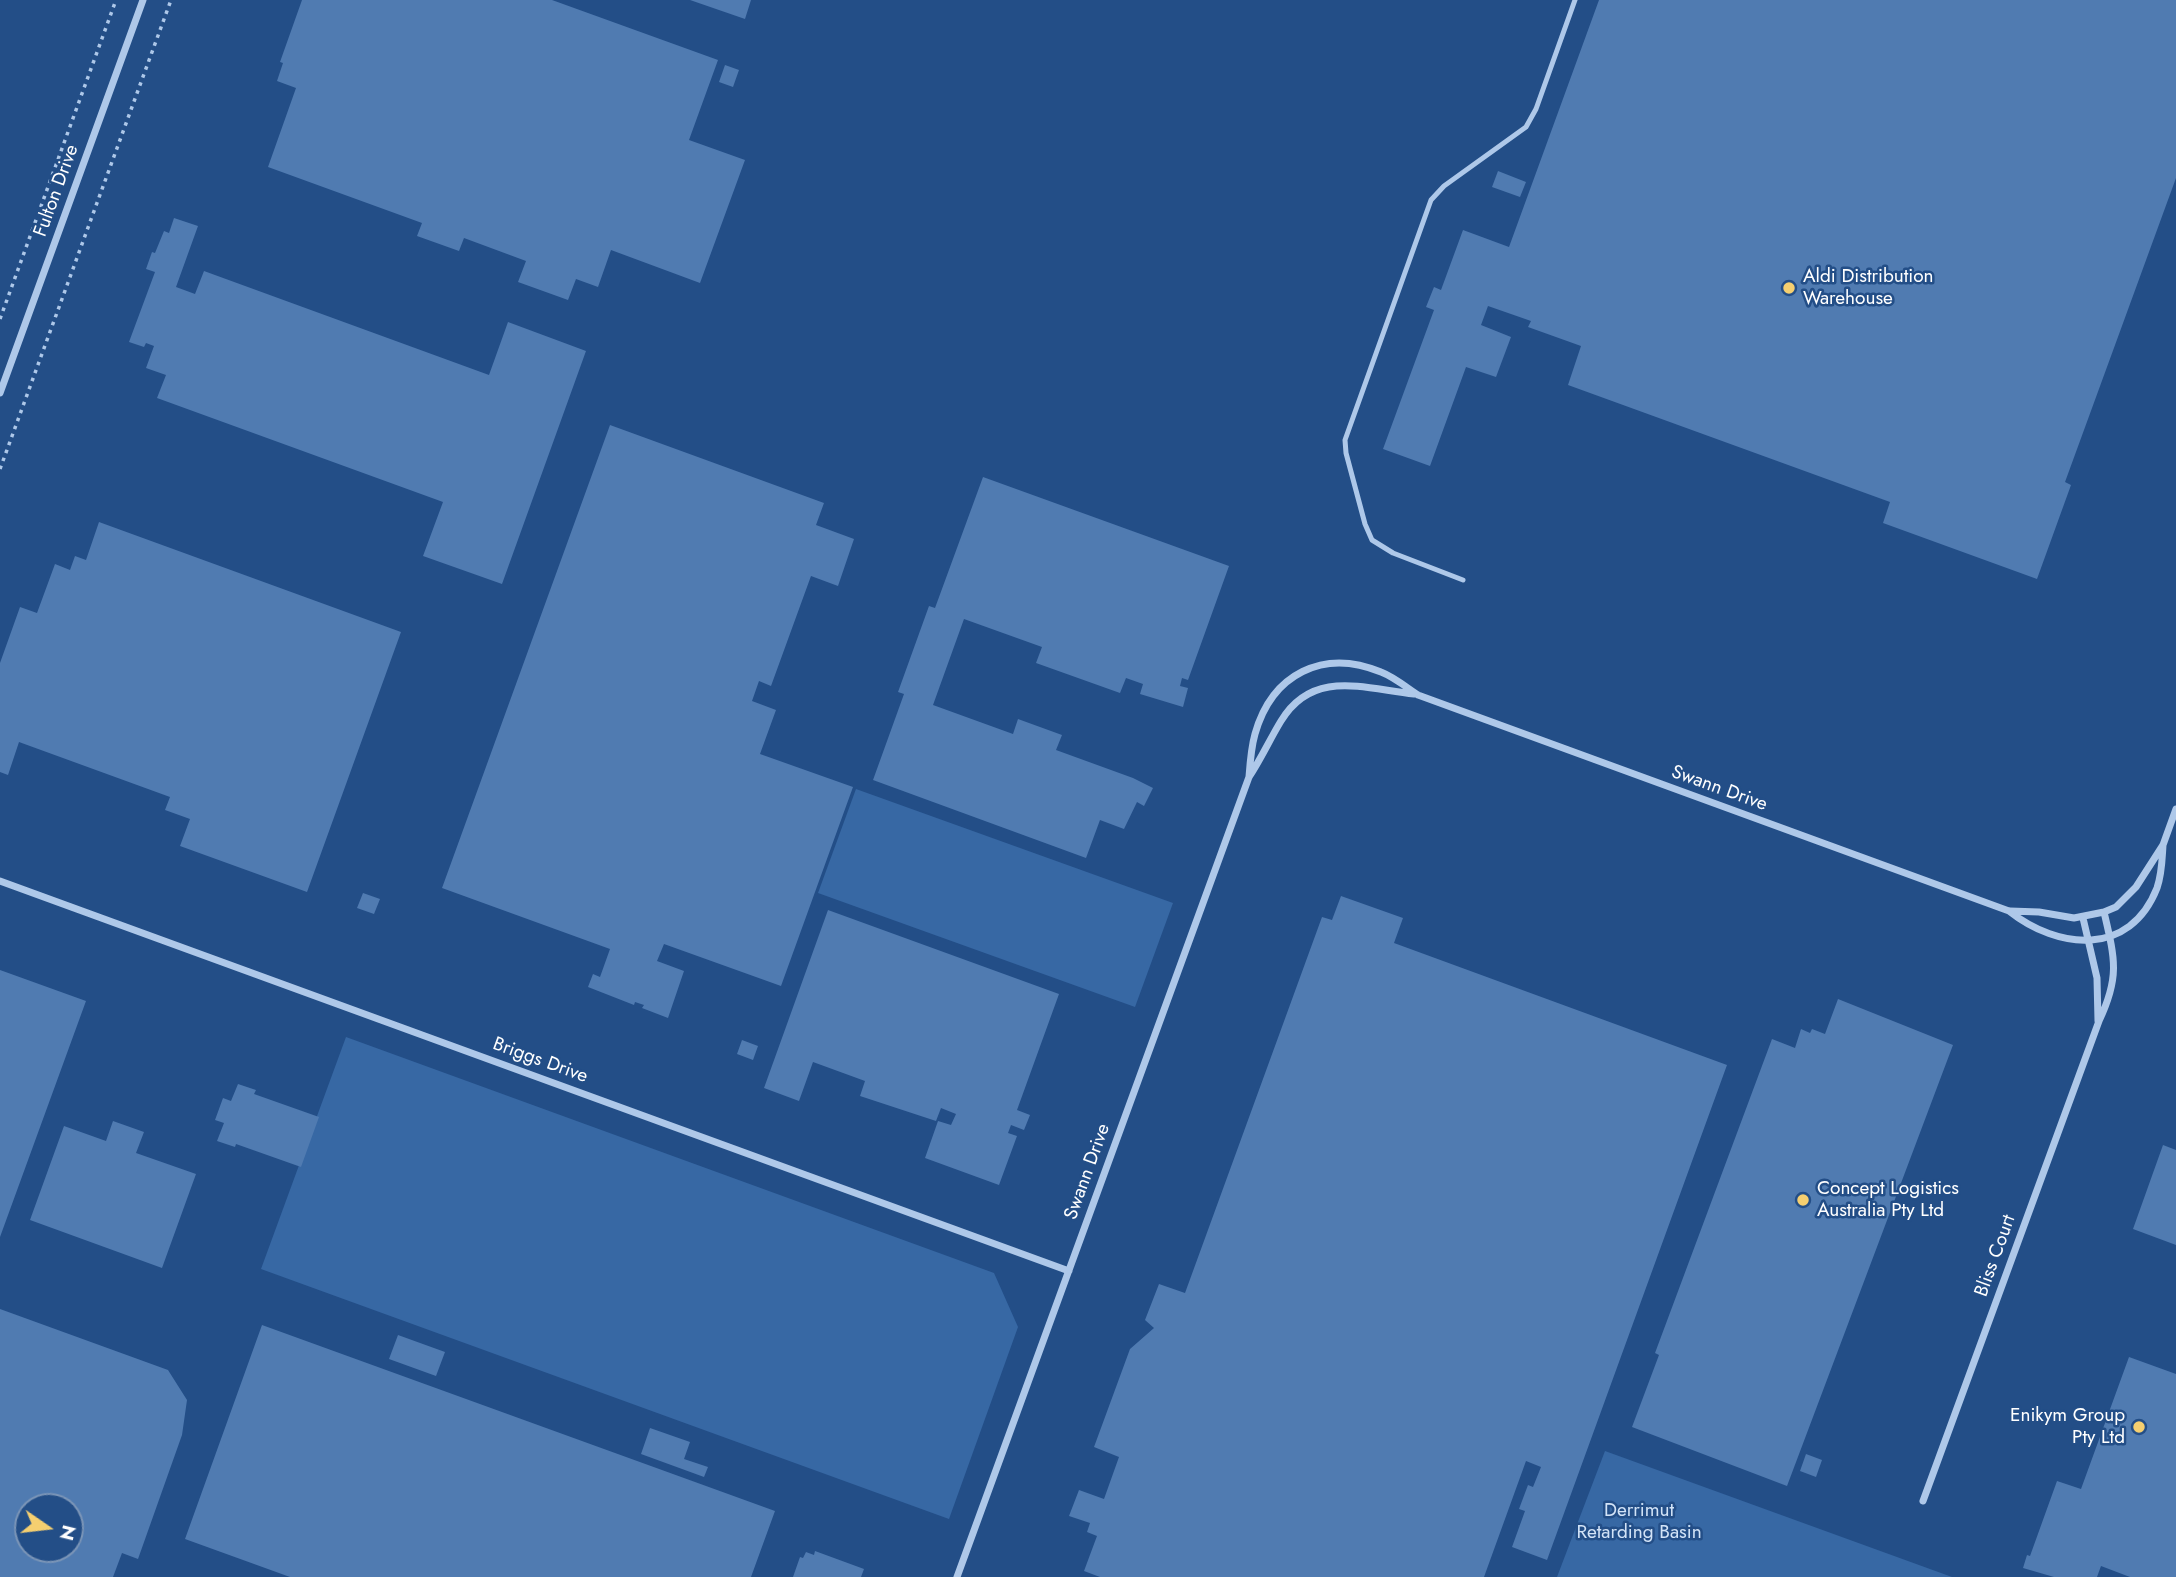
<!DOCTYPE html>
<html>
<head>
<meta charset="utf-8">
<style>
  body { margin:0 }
  #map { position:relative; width:2176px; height:1577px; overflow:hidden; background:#234e87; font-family:Jost,sans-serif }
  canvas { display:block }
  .north { position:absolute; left:14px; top:1493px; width:70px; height:70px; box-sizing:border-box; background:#234e87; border:2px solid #7b95b7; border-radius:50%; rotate:104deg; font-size:19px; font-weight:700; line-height:28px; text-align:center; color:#fff }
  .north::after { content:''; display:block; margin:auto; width:24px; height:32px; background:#f5cf70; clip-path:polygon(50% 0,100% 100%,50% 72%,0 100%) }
</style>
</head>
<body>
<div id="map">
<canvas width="2176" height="1577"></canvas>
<div class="north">N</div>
</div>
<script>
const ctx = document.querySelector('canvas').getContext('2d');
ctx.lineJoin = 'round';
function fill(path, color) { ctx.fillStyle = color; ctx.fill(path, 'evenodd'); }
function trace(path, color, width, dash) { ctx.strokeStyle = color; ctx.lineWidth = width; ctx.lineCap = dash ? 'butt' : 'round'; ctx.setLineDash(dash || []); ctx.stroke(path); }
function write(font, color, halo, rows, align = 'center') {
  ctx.font = font + ' Jost,sans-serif'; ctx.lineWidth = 5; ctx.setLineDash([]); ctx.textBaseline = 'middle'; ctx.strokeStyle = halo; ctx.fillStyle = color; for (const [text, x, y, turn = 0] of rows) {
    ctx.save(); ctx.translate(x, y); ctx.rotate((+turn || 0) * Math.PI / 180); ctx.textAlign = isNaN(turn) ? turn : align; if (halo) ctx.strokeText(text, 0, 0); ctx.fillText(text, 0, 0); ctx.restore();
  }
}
fill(new Path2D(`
  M856,789L1173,903L1135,1007L818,893Z
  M346,1037L994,1273L1018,1327L949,1519L261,1269Z
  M1605,1451L1952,1577H1557Z`), '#3768a4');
fill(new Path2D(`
  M302,0H552L718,60L689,140L745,160L700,283L611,250L598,287L576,279L568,300L518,282L526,261L464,238L459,251L417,236L422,223L268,167L296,88L277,81L283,63L280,62Z
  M690,0H751L745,19Z
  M1599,0H2176V178L2065,482L2071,485L2037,579L1883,523L1890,502L1568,385L1581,346L1528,327L1531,321L1488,306L1481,325L1511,337L1496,377L1466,367L1430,466L1383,449L1434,310L1426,307L1434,287L1441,290L1463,230L1509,247Z
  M725,65L739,70L733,87L719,82Z
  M1498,171L1526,182L1520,197L1492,187Z
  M174,218L198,226L176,287L195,294L204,271L489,375L508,322L586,351L502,584L423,556L443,502L157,398L166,375L146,368L154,346L146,343L144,347L129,342L155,272L146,269L152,252L155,253L164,231L169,233Z
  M610,425L824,503L816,525L854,539L838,586L811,576L771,686L759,681L752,701L776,710L760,754L853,787L781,986L664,944L657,961L684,971L668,1018L642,1008L644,1005L635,1002L634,1005L588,987L593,974L600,977L610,949L442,888Z
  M983,477L1229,566L1188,680L1182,678L1180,686L1188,688L1183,707L1140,694L1143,684L1126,678L1120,693L1036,663L1042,647L964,619L933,705L1013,734L1018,719L1062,735L1056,750L1133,778L1153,788L1144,806L1137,802L1124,829L1100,820L1086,858L873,780L904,694L898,692L929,606L935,608Z
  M99,522L401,632L307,892L180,846L190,819L165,810L170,797L19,742L8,775L0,772V663L20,607L37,613L55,564L70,570L75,556L86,560Z
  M363,893L380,899L374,914L357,908Z
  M1341,896L1403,918L1394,943L1727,1065L1547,1560L1512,1547L1525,1511L1519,1509L1528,1485L1533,1487L1541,1467L1526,1461L1484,1577H1100L1084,1571L1097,1536L1087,1532L1090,1523L1069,1516L1079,1490L1104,1499L1119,1457L1094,1447L1130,1349L1154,1328L1145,1320L1159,1284L1185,1293L1322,917L1332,920Z
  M828,910L1059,994L1017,1110L1030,1115L1024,1130L1011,1125L1008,1133L1017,1136L999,1185L925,1158L938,1121L951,1125L956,1114L941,1108L936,1121L860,1096L865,1081L813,1062L799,1101L764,1088Z
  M0,970L86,1001L0,1237Z
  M1838,999L1953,1045L1787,1486L1632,1427L1659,1355L1655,1353L1772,1039L1795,1048L1801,1029L1810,1033L1812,1029L1825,1034Z
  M742,1040L758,1046L753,1060L737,1054Z
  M238,1084L256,1090L254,1094L319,1117L301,1167L236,1144L235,1147L217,1141L224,1123L215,1120L223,1098L231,1101Z
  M113,1121L144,1132L136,1153L196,1174L162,1268L30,1220L64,1126L106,1141Z
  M2163,1145L2176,1150V1245L2133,1229Z
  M0,1309L168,1370L187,1400L182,1435L138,1559L122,1553L113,1577H0ZM28,1507H70V1549H28Z
  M262,1325L775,1511L751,1577H290L185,1539Z
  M398,1335L445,1352L436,1376L389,1359Z
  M2129,1357L2176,1374V1577H2130L2101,1566L2097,1577H2054L2023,1568L2027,1555L2030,1556L2057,1481L2081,1489Z
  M650,1428L690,1442L684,1459L708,1467L704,1477L641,1454Z
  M1806,1454L1822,1460L1816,1477L1800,1471Z
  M815,1551L864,1569L861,1577H793L800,1557L803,1558L806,1552L814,1555Z`), '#507bb1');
trace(new Path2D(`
  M0,319L116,0
  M0,469L171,0`), '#aec8e9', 3.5, [3.5, 5]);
trace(new Path2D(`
  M1463,580L1393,553L1372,540L1365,524L1346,453L1345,440L1431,200L1444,186L1526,127L1536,109L1575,0`), '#aec8e9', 5);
trace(new Path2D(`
  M0,393L143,0
  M1249,777C1250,763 1251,748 1255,734C1272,674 1323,648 1381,672C1394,677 1406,687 1418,695L2009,911C2058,950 2130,957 2157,888C2162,874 2162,860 2163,845
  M0,881L1069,1271
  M2010,911L2039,912L2074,918L2104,912L2116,907L2136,887L2163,845L2176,809
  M2083,918L2097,978L2098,1021
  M1923,1501L2099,1021C2120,977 2115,959 2104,912
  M957,1577L1249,777C1261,759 1270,739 1281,721C1313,668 1365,689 1414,694`), '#aec8e9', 7);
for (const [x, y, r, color] of [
  [1789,288,7,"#f5cf70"],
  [1803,1200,7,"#f5cf70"],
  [2139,1427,7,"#f5cf70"]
]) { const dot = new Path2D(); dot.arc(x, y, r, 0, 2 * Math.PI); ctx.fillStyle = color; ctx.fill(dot); trace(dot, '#234e87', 2.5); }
write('19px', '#fff', '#234e87', [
  ["Fulton Drive",57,191,-70],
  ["Swann Drive",1719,789,20],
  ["Briggs Drive",540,1061,20],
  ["Swann Drive",1088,1172,-70],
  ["Bliss Court",1996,1256,-70]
]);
write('19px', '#fff', '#234e87', [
  ["Aldi Distribution",1803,277],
  ["Warehouse",1803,299],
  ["Concept Logistics",1817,1189],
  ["Australia Pty Ltd",1817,1211],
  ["Enikym Group",2125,1416,"right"],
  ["Pty Ltd",2125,1438,"right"]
], 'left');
write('19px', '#d2e3f7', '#234e87', [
  ["Derrimut",1639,1511],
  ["Retarding Basin",1639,1533]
]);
</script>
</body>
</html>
